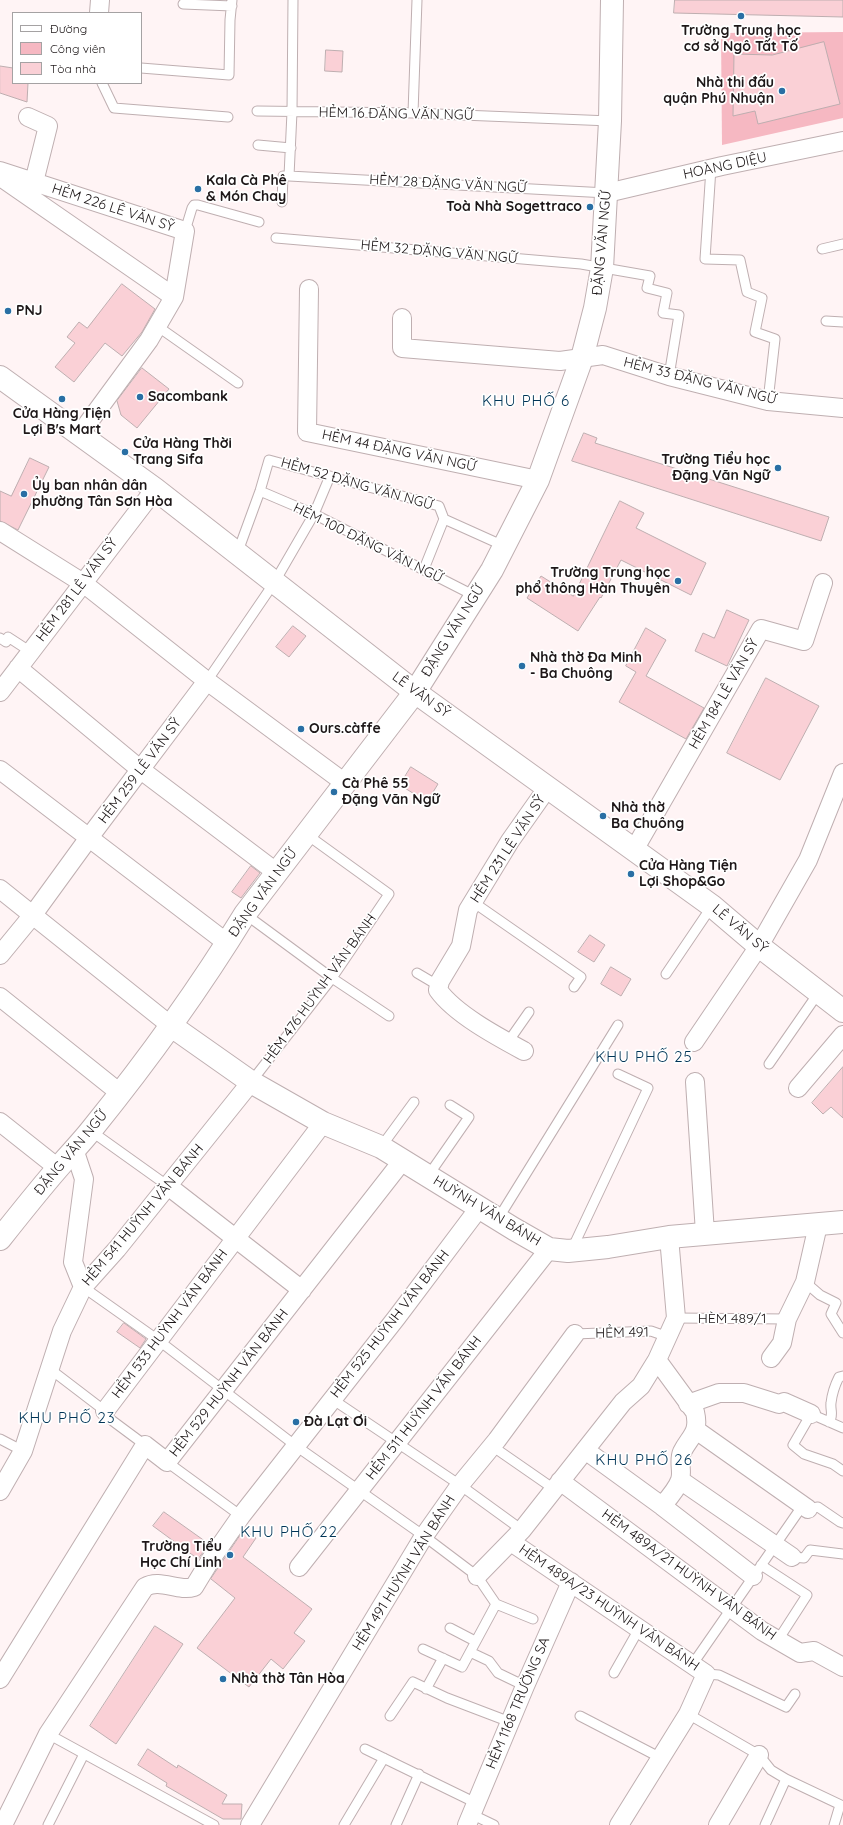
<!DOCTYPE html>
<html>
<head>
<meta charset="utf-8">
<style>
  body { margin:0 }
  #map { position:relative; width:843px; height:1825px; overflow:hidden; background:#fff4f5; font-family:Quicksand,sans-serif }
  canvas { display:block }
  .legend { position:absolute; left:12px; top:12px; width:130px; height:72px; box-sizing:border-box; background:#fff; border:1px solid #a5a2a3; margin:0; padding:5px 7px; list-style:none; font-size:12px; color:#1d1718 }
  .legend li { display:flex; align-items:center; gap:8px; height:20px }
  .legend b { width:20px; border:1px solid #a5a2a3 }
</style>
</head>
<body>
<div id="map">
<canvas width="843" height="1825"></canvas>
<ul class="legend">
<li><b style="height:5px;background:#fff"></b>Đường</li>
<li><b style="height:11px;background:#f6b8c2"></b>Công viên</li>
<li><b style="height:11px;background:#fad0d6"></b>Tòa nhà</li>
</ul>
</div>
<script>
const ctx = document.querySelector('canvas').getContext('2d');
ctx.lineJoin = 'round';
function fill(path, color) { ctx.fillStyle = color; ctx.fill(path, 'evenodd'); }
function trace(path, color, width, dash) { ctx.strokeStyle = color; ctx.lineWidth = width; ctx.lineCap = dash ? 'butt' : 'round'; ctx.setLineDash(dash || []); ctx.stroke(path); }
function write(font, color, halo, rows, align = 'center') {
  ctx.font = font + ' Quicksand,sans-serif'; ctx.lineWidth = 3.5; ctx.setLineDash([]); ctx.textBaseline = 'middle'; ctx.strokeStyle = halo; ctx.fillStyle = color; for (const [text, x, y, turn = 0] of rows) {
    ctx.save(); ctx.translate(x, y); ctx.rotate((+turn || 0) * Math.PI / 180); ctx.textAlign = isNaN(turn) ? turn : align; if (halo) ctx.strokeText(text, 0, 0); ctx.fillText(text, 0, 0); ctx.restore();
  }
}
fill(new Path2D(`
  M843,32V118L722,145L721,33Z`), '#f6b8c2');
const building = new Path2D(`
  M675,0H843V17L674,13Z
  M824,42L840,104L758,124L755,111L733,116L734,54L772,55Z
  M326,50L343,51L342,72L325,71Z
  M0,66L13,68V83H28L27,102L0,93Z
  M122,284L155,309L142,332L122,356L105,343L74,382L55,367L75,343L67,337L79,322L87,328Z
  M142,368L169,389L137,428L121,415L117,401Z
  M584,433L597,438L595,443L829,517L821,541L572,461Z
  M30,458L49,467L18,530L0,521V491L11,496Z
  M620,501L644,513L636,528L706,563L691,595L621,560L601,598L600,597L578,631L527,598L541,576L573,596Z
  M727,610L749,620L727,666L695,651L703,633L714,638Z
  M293,626L306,636L289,657L276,647Z
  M646,628L666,640L646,676L704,708L686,739L619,702L636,672L626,666Z
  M766,678L819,706L780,780L727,753Z
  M411,767L438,784L427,802L400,785Z
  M251,866L260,873L241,898L232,892Z
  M590,935L605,945L594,962L578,952Z
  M611,967L631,979L621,996L601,984Z
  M843,1067V1118L831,1107L823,1114L812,1103Z
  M124,1323L146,1339L140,1348L117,1332Z
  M164,1512L209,1544L198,1559L153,1526Z
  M244,1530L256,1538L243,1557L312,1609L294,1633L305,1641L283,1669L271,1659L249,1687L197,1648L235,1598L211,1579Z
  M155,1626L183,1644L116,1744L90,1726Z
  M148,1749L177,1768L178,1765L227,1795L222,1804H242L241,1819H223L166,1786L167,1783L138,1765Z`);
fill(building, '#fad0d6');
trace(building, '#beaeb0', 1);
const service = new Path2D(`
  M293,0L292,112L289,176L607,193
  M183,4L232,6
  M141,68L229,75L230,20L232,0
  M102,83L114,108L228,117
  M257,111L413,113L610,121
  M413,113L417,0
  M258,145L291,148
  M711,168L705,259L740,260L747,292L762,298L755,332L775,339L768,401
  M282,202L283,176H289
  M185,231L192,208L194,205H198L259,222
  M276,238L581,264L650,276L647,288L667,293L663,313L679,315L669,376
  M822,249L843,244
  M826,321L843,322
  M157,326L238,383
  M260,491L314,514L475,596
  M237,554L260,491L269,460L439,506L444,519L504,546
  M424,569L444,519
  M0,638L6,642L8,637L31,652
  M207,681L274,583L314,514L330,476
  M473,902L581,977L574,987
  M245,914L332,978L389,1016
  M417,973L439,986
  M666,974L712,906
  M508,1042L529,1012
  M769,1064L819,992
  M251,1082L332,978L389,894L306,834
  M91,1131L168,1186
  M381,1147L414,1102
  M428,1176L469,1117L450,1105
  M498,1219L618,1025
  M572,1249L648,1088L618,1074
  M805,1282L820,1295L836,1303L831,1314L843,1333
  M83,1287L158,1340L296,1446L424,1536L477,1576L496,1604L462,1667L423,1649
  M676,1318L787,1319
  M575,1334L651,1331L668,1337
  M50,1369L105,1411L106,1416L145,1445
  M332,1399L460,1485L522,1530
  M829,1422C834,1415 830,1410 831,1403C832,1394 835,1385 839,1377L843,1376
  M843,1428L811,1414L793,1445L804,1454L833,1464L843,1471
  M0,1439L23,1451
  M492,1446L554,1489
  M167,1462L241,1516
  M808,1509L818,1507L840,1522L843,1523
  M792,1557L804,1558L810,1550L843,1554
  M761,1565L807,1595L778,1640
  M496,1604L533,1619
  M450,1628L475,1641
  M470,1652L489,1661L498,1673L525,1686
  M692,1665L803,1505
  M614,1673L639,1629
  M706,1674L719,1675L786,1707L795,1694
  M426,1689L443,1658
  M688,1714L759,1755L771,1770L786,1779L843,1806
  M390,1716L413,1682L447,1698L510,1722
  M580,1716L661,1758
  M48,1734L214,1825
  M365,1749L476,1803
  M471,1814L494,1825
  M48,1825L84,1754
  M344,1825L384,1758
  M396,1825L419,1774
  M765,1825L786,1779
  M834,1825L840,1805`);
const minor = new Path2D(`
  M99,13L100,0
  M28,117L48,126L34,182
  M0,171L185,231L174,297L149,340L80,434
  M2,178L174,297
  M607,193L722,166L843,141
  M309,289L307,432L538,480
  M402,318V348L560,361L603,355L669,376L768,401L843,408
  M0,531L83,583L207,681L345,783
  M18,668L141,770L276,872
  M0,692L155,489
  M0,770L227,943
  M634,850L761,629L804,641L823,583
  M0,889L170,1025
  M0,955L32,916L88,839L207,681
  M0,997L120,1093
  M694,1042L759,946L808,860L843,773
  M524,1051C498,1037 455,1014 438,990L440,981L461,946L468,910L510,841L548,787
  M695,1082L705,1233
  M798,1088L843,1035
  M0,1122L58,1168
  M74,1149L84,1179L73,1262L83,1287
  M168,1186L302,1290
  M771,1358L782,1343L787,1319L805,1282L818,1225
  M657,1360L695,1412C700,1433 690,1436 682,1452C678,1461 683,1472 680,1480C677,1489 668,1499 662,1506
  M688,1404L719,1393H744L779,1404L784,1402L811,1414
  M105,1411L323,1123
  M696,1430L808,1509
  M585,1450L662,1506L753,1576
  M680,1480L792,1557
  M560,1481L762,1631L800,1653L814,1651L843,1667
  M0,1491L23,1451L62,1331L83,1287L117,1249L251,1082
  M511,1542L706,1674L688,1714L619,1825
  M299,1567L549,1249
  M477,1576L522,1530L623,1402L641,1386L657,1360L676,1318L669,1237
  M0,1679L145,1445L167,1462L403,1160
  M3,1825L48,1734L145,1587C160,1578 178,1592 194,1587L211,1559L241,1516L397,1317L479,1208
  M250,1825L424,1536L460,1485L497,1440L575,1334
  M467,1825L525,1686L571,1582
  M718,1825L759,1755`);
const tertiary = new Path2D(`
  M170,1025L251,1082L323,1123L381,1147L514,1229L549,1249L568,1251L608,1247L669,1237L843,1222
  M0,1239C19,1215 38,1191 58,1168C69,1155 81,1143 92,1129C147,1061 199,989 245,914L415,692L492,570L538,480L582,358L595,308L602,268L610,121L612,0`);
const secondary = new Path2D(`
  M0,377L155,489L415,692L712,906L759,946L843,1011`);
trace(service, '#bfafb1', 11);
trace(minor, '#bfafb1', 20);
trace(tertiary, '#bfafb1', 24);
trace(secondary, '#bfafb1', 24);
trace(service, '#fff', 9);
trace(minor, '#fff', 18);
trace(tertiary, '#fff', 22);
trace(secondary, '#fff', 22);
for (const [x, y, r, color] of [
  [741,16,4,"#296fa4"],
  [782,91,4,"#296fa4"],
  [198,189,4,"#296fa4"],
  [590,207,4,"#296fa4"],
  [8,311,4,"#296fa4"],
  [140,397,4,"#296fa4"],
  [62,399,4,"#296fa4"],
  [125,452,4,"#296fa4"],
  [778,468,4,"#296fa4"],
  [24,494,4,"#296fa4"],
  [678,581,4,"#296fa4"],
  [522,666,4,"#296fa4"],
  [301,729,4,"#296fa4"],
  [334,792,4,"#296fa4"],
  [603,816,4,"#296fa4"],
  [631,874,4,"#296fa4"],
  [296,1422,4,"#296fa4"],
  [230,1555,4,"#296fa4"],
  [223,1679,4,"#296fa4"]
]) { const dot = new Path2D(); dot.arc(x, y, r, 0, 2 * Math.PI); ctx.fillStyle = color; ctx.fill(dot); trace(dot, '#fff', 1.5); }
write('bold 14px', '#1d1718', '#fff', [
  ["Trường Trung học",741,31,"center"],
  ["cơ sở Ngô Tất Tố",741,47,"center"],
  ["Nhà thi đấu",774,83,"right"],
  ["quận Phú Nhuận",774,99,"right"],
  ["Kala Cà Phê",206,181],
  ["& Món Chay",206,197],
  ["Toà Nhà Sogettraco",582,207,"right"],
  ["PNJ",16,311],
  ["Sacombank",148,397],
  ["Cửa Hàng Tiện",62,414,"center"],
  ["Lợi B's Mart",62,430,"center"],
  ["Cửa Hàng Thời",133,444],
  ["Trang Sifa",133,460],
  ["Trường Tiểu học",770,460,"right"],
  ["Đặng Văn Ngữ",770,476,"right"],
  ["Ủy ban nhân dân",32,486],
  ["phường Tân Sơn Hòa",32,502],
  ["Trường Trung học",670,573,"right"],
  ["phổ thông Hàn Thuyên",670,589,"right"],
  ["Nhà thờ Đa Minh",530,658],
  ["- Ba Chuông",530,674],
  ["Ours.càffe",309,729],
  ["Cà Phê 55",342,784],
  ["Đặng Văn Ngữ",342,800],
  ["Nhà thờ",611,808],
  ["Ba Chuông",611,824],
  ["Cửa Hàng Tiện",639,866],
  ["Lợi Shop&Go",639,882],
  ["Đà Lạt Ơi",304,1422],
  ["Trường Tiểu",222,1547,"right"],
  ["Học Chí Linh",222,1563,"right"],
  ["Nhà thờ Tân Hòa",231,1679]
], 'left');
write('14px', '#1d1718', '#fff', [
  ["HẺM 16 ĐẶNG VĂN NGỮ",396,114,1],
  ["HOÀNG DIỆU",725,166,-12],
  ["HẺM 28 ĐẶNG VĂN NGỮ",448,184,3],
  ["HẺM 226 LÊ VĂN SỸ",113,208,18],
  ["ĐẶNG VĂN NGỮ",602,243,-85],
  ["HẺM 32 ĐẶNG VĂN NGỮ",439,252,5],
  ["HẺM 33 ĐẶNG VĂN NGỮ",700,381,14],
  ["HẺM 44 ĐẶNG VĂN NGỮ",399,451,12],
  ["HẺM 52 ĐẶNG VĂN NGỮ",357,484,16],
  ["HẺM 100 ĐẶNG VĂN NGỮ",368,543,26],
  ["HẺM 281 LÊ VĂN SỸ",77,590,-53],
  ["ĐẶNG VĂN NGỮ",453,631,-58],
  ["HẺM 184 LÊ VĂN SỸ",724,694,-60],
  ["LÊ VĂN SỸ",421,695,36],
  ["HẺM 259 LÊ VĂN SỸ",140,771,-53],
  ["HẺM 231 LÊ VĂN SỸ",508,849,-57],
  ["ĐẶNG VĂN NGỮ",263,893,-54],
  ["LÊ VĂN SỸ",740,929,40],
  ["HẺM 476 HUỲNH VĂN BÁNH",320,989,-54],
  ["ĐẶNG VĂN NGỮ",71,1153,-50],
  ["HUỲNH VĂN BÁNH",487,1211,31],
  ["HẺM 541 HUỲNH VĂN BÁNH",143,1215,-50],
  ["HÈM 489/1",732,1319],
  ["HẺM 533 HUỲNH VĂN BÁNH",170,1324,-53],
  ["HẺM 525 HUỲNH VĂN BÁNH",390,1324,-52],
  ["HẺM 491",622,1333,-1],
  ["HẺM 529 HUỲNH VĂN BÁNH",229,1383,-52],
  ["HẺM 511 HUỲNH VĂN BÁNH",424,1408,-52],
  ["HẺM 491 HUỲNH VĂN BÁNH",404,1573,-58],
  ["HẺM 489A/21 HUỲNH VĂN BÁNH",689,1575,36],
  ["HẺM 489A/23 HUỲNH VĂN BÁNH",609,1608,34],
  ["HẺM 1168 TRƯỜNG SA",518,1703,-67]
]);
ctx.letterSpacing = '1px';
write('15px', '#003557', '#fff', [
  ["KHU PHỐ 6",526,401],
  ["KHU PHỐ 25",644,1057],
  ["KHU PHỐ 23",67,1418],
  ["KHU PHỐ 26",644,1460],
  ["KHU PHỐ 22",289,1532]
]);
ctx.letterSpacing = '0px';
</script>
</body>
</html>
